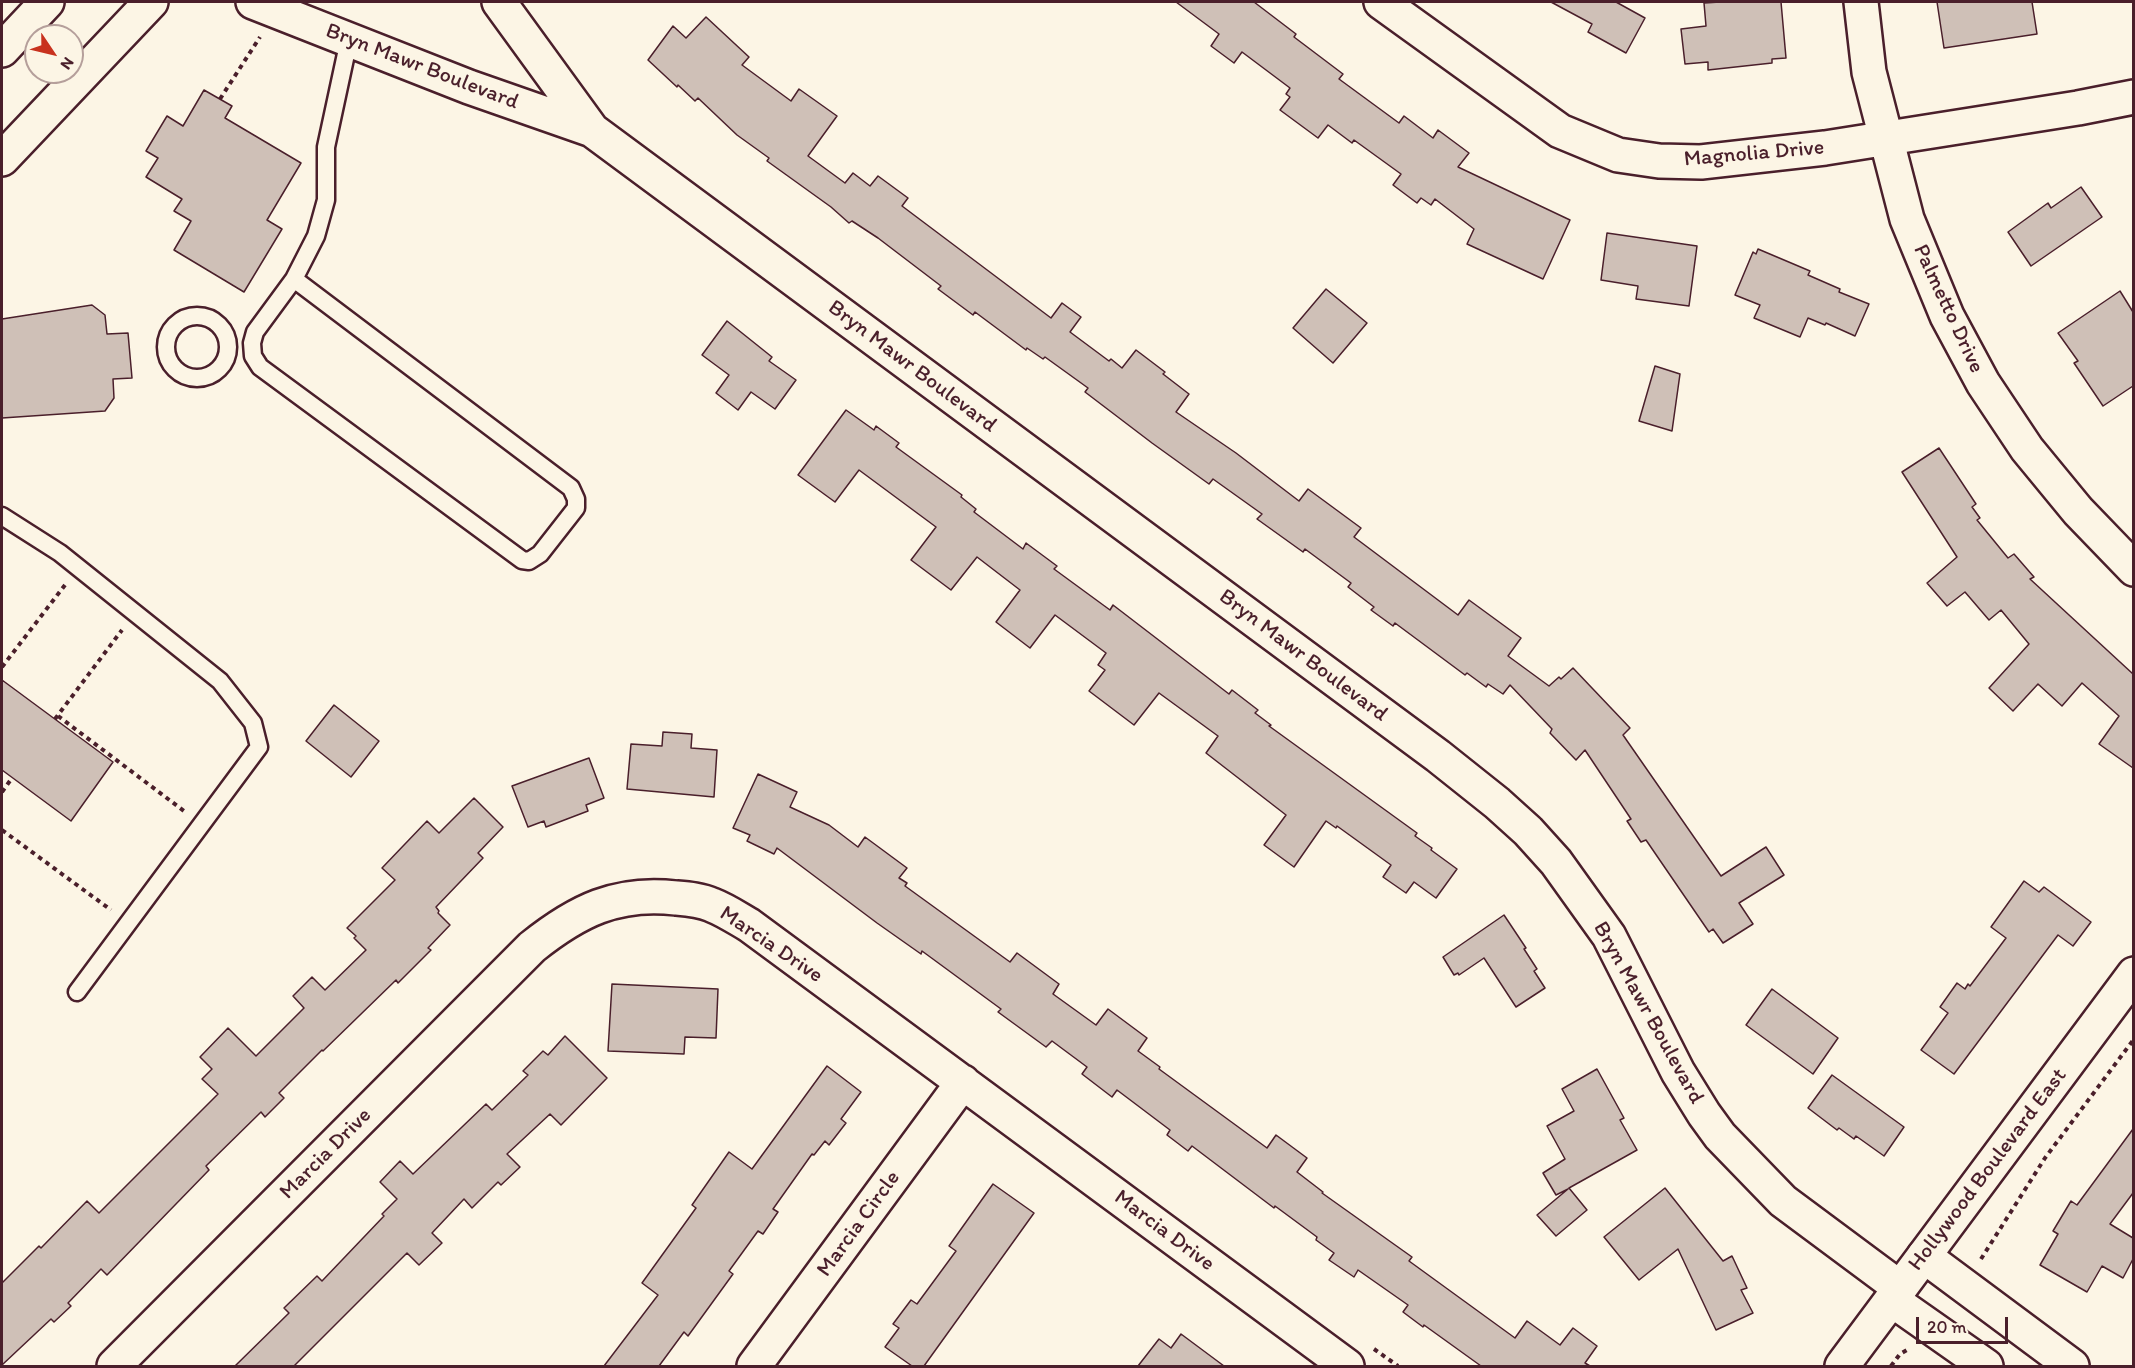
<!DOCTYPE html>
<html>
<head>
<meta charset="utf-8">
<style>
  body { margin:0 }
  #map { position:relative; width:2135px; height:1368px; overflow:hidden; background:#fcf5e5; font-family:Itim,sans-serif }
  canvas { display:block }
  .frame { position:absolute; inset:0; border:3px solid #4a1f2b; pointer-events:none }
  .north { position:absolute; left:24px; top:24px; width:60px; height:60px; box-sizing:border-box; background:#fcf5e5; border:2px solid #b59f9b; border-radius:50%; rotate:125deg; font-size:16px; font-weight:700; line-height:24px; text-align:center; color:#4a1f2b }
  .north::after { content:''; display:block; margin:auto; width:21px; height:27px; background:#c8321e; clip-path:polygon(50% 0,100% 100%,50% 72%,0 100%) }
  .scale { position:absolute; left:1916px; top:1317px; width:92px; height:27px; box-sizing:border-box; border:3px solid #4a1f2b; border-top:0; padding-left:8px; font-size:18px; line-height:21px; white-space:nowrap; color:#4a1f2b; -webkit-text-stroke:4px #fcf5e5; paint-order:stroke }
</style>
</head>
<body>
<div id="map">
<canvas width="2135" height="1368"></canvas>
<div class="frame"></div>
<div class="north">N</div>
<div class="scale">20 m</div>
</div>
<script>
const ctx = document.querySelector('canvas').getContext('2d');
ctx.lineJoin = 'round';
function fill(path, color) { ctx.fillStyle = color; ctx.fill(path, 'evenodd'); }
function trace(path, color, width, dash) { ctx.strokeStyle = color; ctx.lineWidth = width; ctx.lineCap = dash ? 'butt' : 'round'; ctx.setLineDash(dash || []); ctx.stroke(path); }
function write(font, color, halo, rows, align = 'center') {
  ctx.font = font + ' Itim,sans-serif'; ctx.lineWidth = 6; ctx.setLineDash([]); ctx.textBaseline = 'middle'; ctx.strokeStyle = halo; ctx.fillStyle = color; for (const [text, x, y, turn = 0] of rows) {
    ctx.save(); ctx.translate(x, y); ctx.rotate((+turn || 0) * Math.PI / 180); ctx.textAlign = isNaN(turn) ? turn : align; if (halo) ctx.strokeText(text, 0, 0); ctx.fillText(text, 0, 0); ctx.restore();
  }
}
const building = new Path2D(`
  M1176,2H1254L1296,34L1294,37L1343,74L1339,79L1399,123L1404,116L1433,138L1438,130L1469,153L1458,167L1570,220L1543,279L1467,244L1474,229L1435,199L1431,205L1421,198L1417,203L1393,185L1401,174L1354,140L1352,143L1328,125L1318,138L1280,110L1290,97L1286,94L1290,88L1242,52L1234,63L1211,46L1219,34Z
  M1551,2H1616L1645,18L1626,53L1588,32L1592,24Z
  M1720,2H1781L1786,58L1772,59V63L1708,70V62L1685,64L1681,29L1706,26L1704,3Z
  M1937,2H2032L2037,34L1944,48Z
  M706,17L749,57L742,65L791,101L799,89L837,116L808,156L845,183L853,173L870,186L878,176L908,198L902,206L1051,318L1062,303L1081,317L1070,332L1109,361L1111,359L1122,368L1136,350L1165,372L1163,374L1189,394L1176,412L1236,453L1299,501L1308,489L1361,528L1354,537L1458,615L1469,600L1521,638L1508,656L1549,686L1559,677L1561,679L1573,668L1630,728L1623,735L1721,876L1766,847L1784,875L1739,903L1753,924L1723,943L1713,929L1709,932L1646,840L1641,842L1627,821L1631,819L1585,750L1576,760L1550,733L1552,729L1510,685L1503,694L1488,684L1486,687L1467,673L1465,675L1395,623L1393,626L1371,610L1374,607L1348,587L1351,583L1305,549L1303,552L1257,519L1262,514L1213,479L1209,484L1152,443L1085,392L1088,388L1045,357L1043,359L1027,348L1026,350L975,312L973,315L938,289L941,286L878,238L852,221L849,223L831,207L767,161L769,158L737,135L698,98L695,101L678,85L677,87L648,60L673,26L686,38Z
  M204,90L232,106L225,118L301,163L267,220L282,229L244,292L174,250L191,221L174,211L182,199L146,177L158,158L146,151L167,116L183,126Z
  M2081,187L2102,217L2031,266L2008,232L2048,203L2051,208Z
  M1607,233L1697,246L1689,306L1636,299L1638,286L1601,280Z
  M1758,249L1810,271L1808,275L1840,289L1839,292L1869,304L1855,336L1826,323L1825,325L1808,318L1800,337L1754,318L1760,305L1735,295L1753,252L1756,254Z
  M1326,289L1367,323L1333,363L1293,328Z
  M2120,291L2133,312V386L2103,406L2074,363L2078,361L2058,333Z
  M92,305L105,315L107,334L128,333L132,378L113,379L114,398L105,411L2,418V319Z
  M727,321L772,357L769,361L796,380L775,409L751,392L738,410L716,393L729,375L702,355Z
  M1655,366L1680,374L1672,431L1639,421Z
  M846,410L874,430L876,426L899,443L896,447L962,495L961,497L976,509L974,512L1023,549L1026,543L1057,566L1054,569L1110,610L1113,605L1229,694L1232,690L1258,710L1255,713L1271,725L1269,726L1417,833L1415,836L1432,848L1431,850L1457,869L1436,898L1414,882L1406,893L1383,877L1391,865L1337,826L1336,828L1326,821L1294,867L1264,845L1286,815L1206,753L1218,736L1159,693L1134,725L1089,691L1105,670L1098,665L1106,653L1055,615L1030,648L996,622L1020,590L977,557L951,590L911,560L936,527L859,470L835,502L798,475Z
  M1939,448L1976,504L1972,507L1980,518L1977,520L2008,558L2014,554L2034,577L2030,579L2133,674V768L2099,744L2119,716L2082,683L2062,706L2038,684L2013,711L1989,688L2029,644L2001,610L1989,620L1965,592L1947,606L1927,583L1957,557L1902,472Z
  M2,680L113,762L71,821L2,770Z
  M334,705L379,741L351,777L306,741Z
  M663,732L692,734L691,748L717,750L714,797L627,789L631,744L662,746Z
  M589,758L604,798L586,805L588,811L546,827L544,821L528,827L512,786Z
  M758,774L797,792L790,807L829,825L858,847L865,837L907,868L899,878L907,883L905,886L1010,962L1017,953L1059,984L1053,994L1096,1025L1108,1009L1147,1038L1138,1051L1160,1067L1159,1069L1267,1148L1276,1135L1307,1158L1297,1172L1323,1192L1322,1193L1412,1257L1409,1261L1515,1338L1527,1321L1560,1345L1573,1328L1597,1346L1585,1363L1590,1366H1481L1424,1325L1423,1327L1403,1312L1408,1305L1358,1270L1354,1277L1329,1260L1334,1253L1316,1240L1317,1237L1275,1206L1274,1208L1192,1146L1188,1151L1167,1135L1170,1130L1117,1090L1112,1097L1082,1074L1087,1067L1052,1041L1046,1047L998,1012L1001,1009L922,951L921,954L877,923L777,848L774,854L747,841L750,835L733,828Z
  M474,798L503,827L478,853L483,858L436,907L439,911L438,913L450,925L428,948L431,950L398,983L396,980L323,1051L322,1050L279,1093L284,1098L265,1117L261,1112L206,1166L209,1170L107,1275L101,1269L68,1303L71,1306L54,1322L51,1319L2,1365V1283L39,1246L41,1248L87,1201L99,1213L218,1094L202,1079L212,1069L200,1057L228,1028L256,1056L304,1008L293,996L312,977L325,990L366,950L354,938L356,936L347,928L395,880L382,868L427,821L439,833Z
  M2024,881L2039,892L2044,887L2091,922L2073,946L2058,935L1954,1074L1921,1050L1948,1013L1940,1007L1957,983L1965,989L1968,984L1970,986L2006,938L1991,927Z
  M1504,915L1526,948L1524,949L1537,969L1534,971L1545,988L1516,1007L1484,958L1459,975L1458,973L1454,975L1443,957Z
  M612,984L718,989L716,1038L685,1037L684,1054L608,1051Z
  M1772,989L1838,1038L1813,1074L1746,1025Z
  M565,1036L607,1078L561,1125L550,1114L507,1154L520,1167L501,1185L498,1182L472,1208L464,1199L432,1233L442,1243L419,1265L407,1253L294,1366H235L289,1313L284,1308L317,1276L322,1281L384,1216L382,1214L397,1199L380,1182L400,1161L413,1174L486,1104L492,1110L528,1075L523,1071L543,1051L548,1055Z
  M827,1066L861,1092L841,1119L846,1123L829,1145L825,1141L814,1155L812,1154L773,1209L778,1212L763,1234L758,1231L729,1271L733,1274L688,1336L684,1332L659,1366H604L658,1295L642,1283L696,1208L692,1205L729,1152L752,1169Z
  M1597,1069L1624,1118L1620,1120L1637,1150L1569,1188L1587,1210L1556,1236L1537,1215L1568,1189L1556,1195L1543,1173L1565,1159L1547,1126L1574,1111L1562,1089Z
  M1832,1075L1904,1127L1884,1156L1856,1136L1854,1139L1839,1128L1837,1130L1808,1108Z
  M2133,1129V1193L2110,1224L2133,1238V1259L2123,1278L2102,1266L2087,1292L2040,1265L2058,1234L2053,1231L2071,1201L2077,1205Z
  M993,1184L1034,1213L924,1366H912L885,1347L899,1328L893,1324L911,1300L917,1304L956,1251L949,1246Z
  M1665,1188L1723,1261L1732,1256L1747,1288L1741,1290L1753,1313L1716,1330L1678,1249L1639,1280L1604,1237Z
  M1181,1334L1224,1366H1138L1159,1339L1171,1348Z`);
fill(building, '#cfc0b7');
trace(building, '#4a1f2b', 1.5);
const lane = new Path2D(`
  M294,279L571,488L576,499V508L540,554L529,561L522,560L260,367L253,356L252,343L255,332L294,279L316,236L326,200V147L349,40
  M166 347a31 31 0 1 1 62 0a31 31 0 1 1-62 0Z
  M2,516L60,553L220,681L253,723L259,747L77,992`);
const street = new Path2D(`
  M253,2L469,87L592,130L1438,756L1497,803L1528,831L1556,862L1609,936L1678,1072L1704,1114L1720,1136L1783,1201L1900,1288
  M499,2L592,130
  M1381,2L1560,131L1618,155L1659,161L1701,162L1825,148L2078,108L2134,97
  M1861,2L1869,72L1907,219L1947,316L1983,383L2027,449L2078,511L2134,569
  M1924,1256L2072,1366
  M1892,1300L1986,1366
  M114,1366L532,947C577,911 617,891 676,898C688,899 701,900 712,905C725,910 737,918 749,925L1347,1366
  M754,1366L963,1082`);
const secondary = new Path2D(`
  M1842,1366L2134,974`);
const highway = new Path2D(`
  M2,50L47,2
  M2,159L151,2`);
trace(lane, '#4a1f2b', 21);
trace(street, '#4a1f2b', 38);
trace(secondary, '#4a1f2b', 38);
trace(highway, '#4a1f2b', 38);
trace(new Path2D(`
  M220,99L260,37
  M2,667L65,585
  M58,716L184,811
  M55,719L122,630
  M2,792L12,778
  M2,830L111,910
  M1981,1259L2045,1158L2134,1039
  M1374,1349L1398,1366
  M1891,1366L1900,1354L1907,1350`), '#4a1f2b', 4, [4.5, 4.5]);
trace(lane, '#fcf5e5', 16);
trace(street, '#fcf5e5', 33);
trace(secondary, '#fcf5e5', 33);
trace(highway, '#fcf5e5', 33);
write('22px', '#4a1f2b', '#fcf5e5', [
  ["Bryn Mawr Boulevard",422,67,21],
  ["Magnolia Drive",1754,154,-5],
  ["Palmetto Drive",1948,309,65],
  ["Bryn Mawr Boulevard",912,367,37],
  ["Bryn Mawr Boulevard",1303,656,37],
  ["Marcia Drive",771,945,34],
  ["Bryn Mawr Boulevard",1648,1013,61],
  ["Marcia Drive",326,1154,-45],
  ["Hollywood Boulevard East",1988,1170,-53],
  ["Marcia Circle",859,1224,-54],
  ["Marcia Drive",1164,1231,37]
]);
</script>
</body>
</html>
